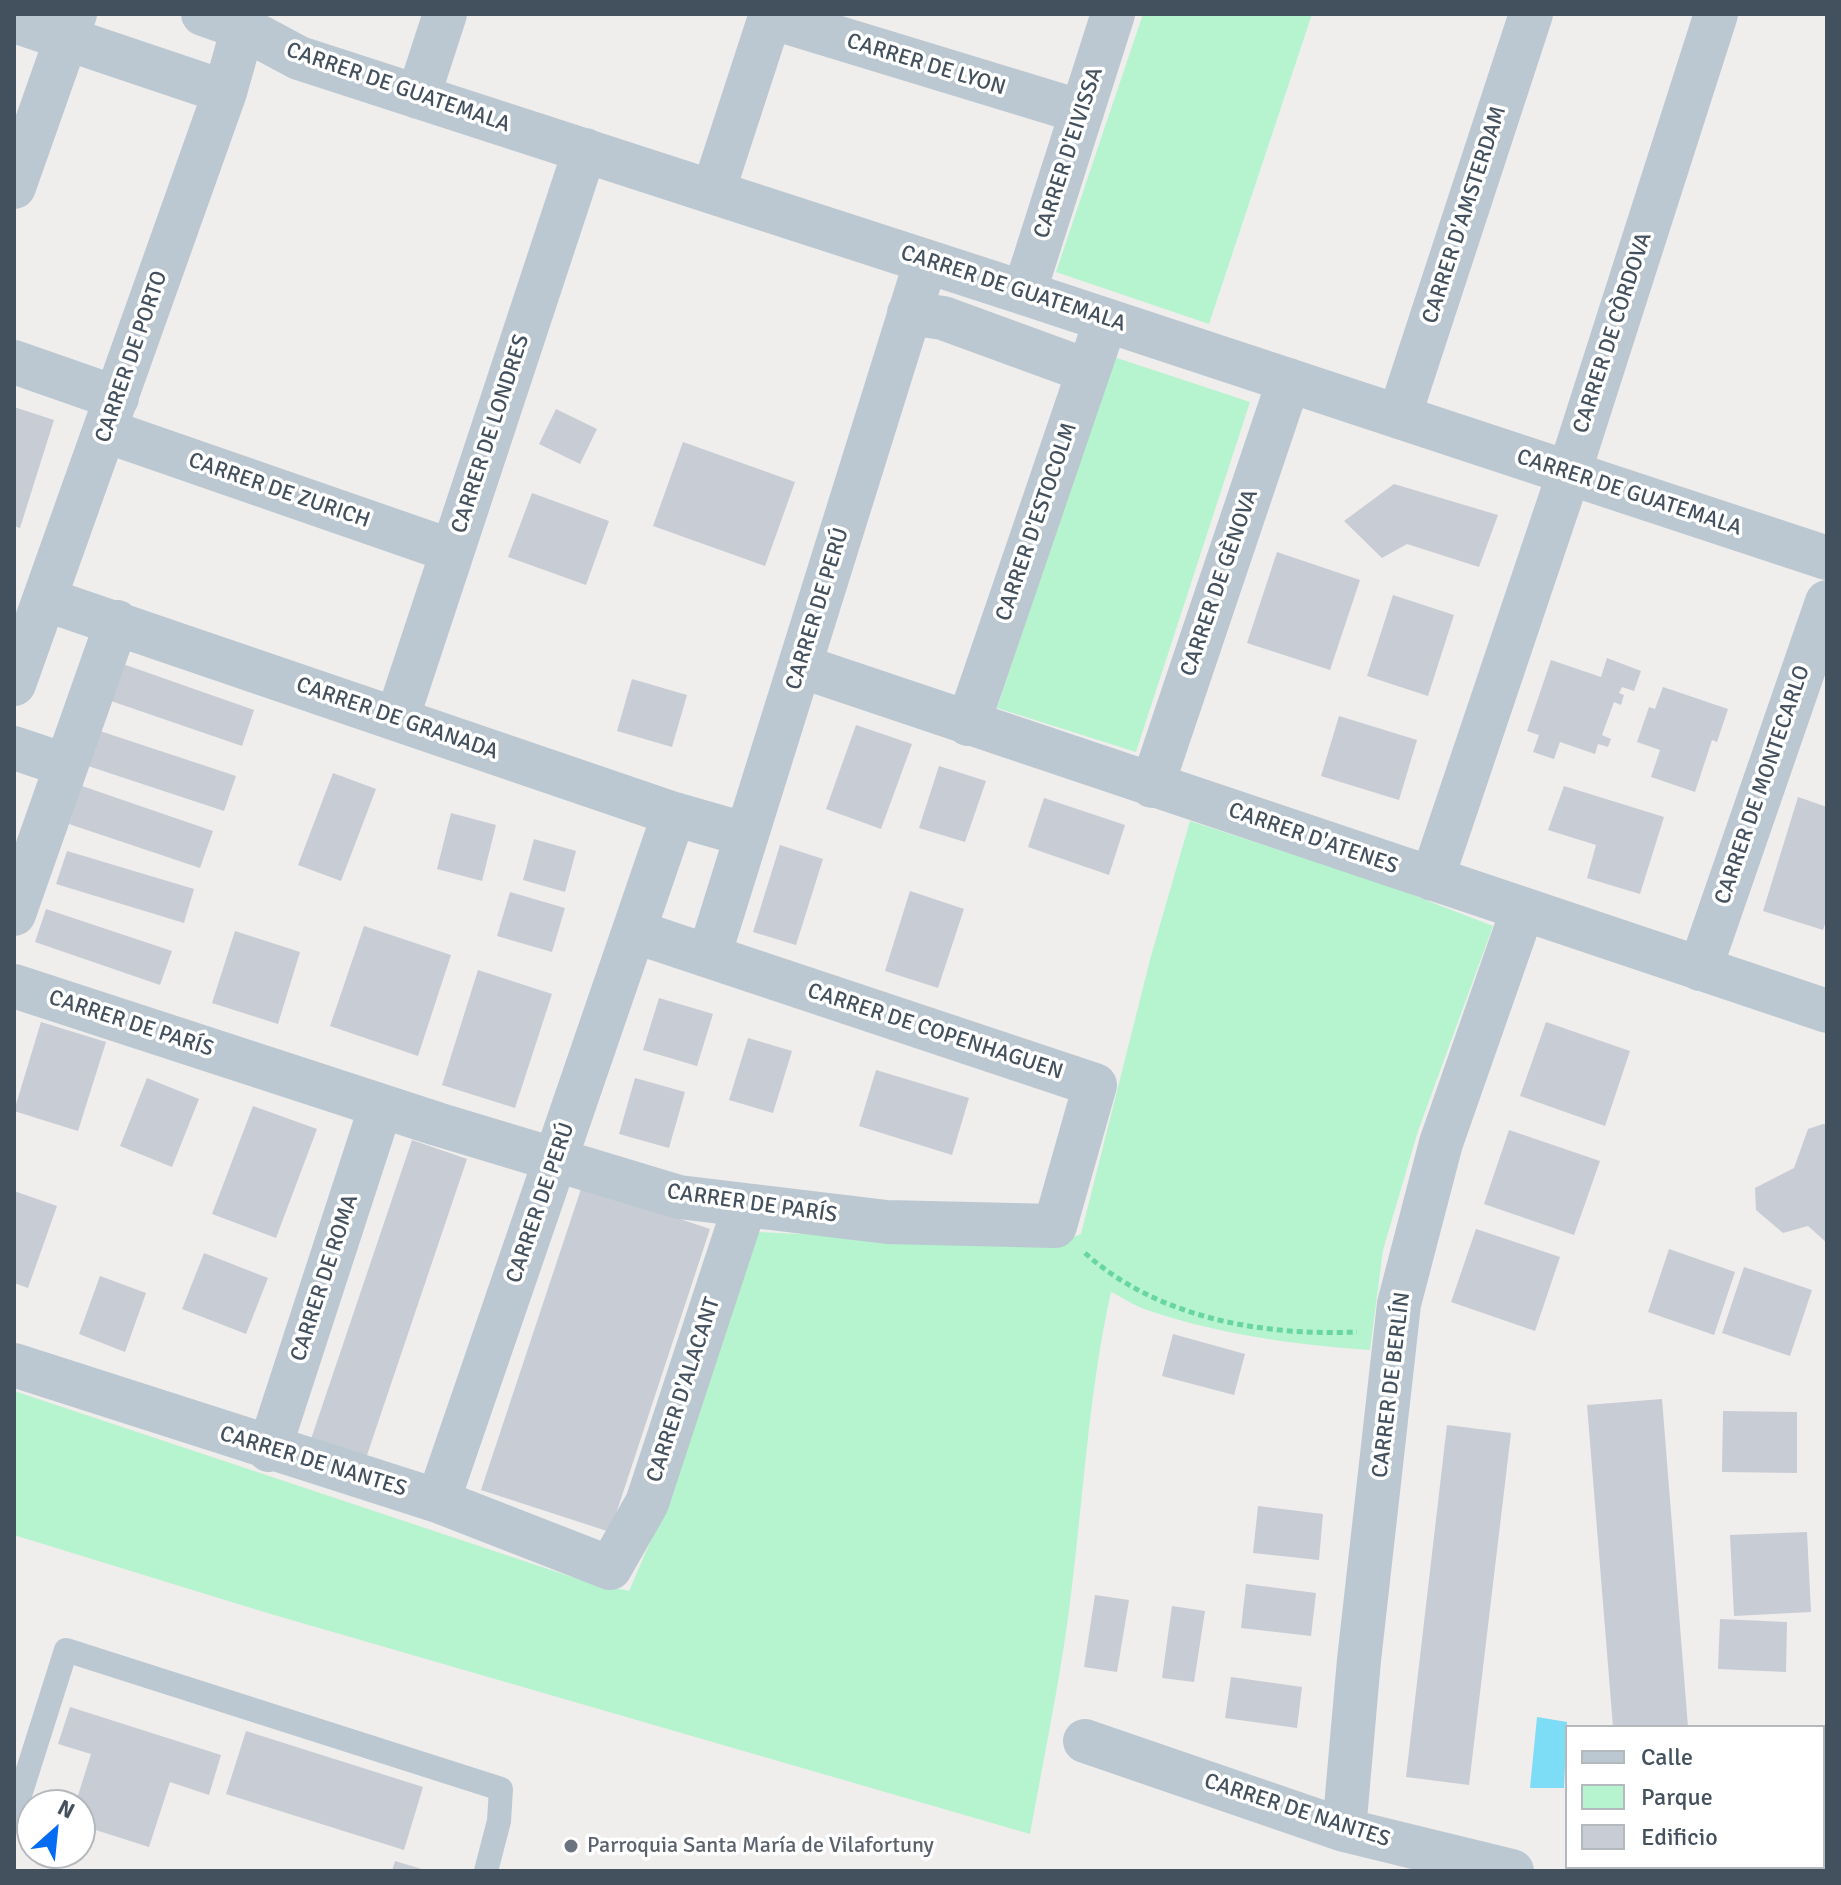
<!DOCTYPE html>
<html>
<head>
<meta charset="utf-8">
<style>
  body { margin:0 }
  #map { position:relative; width:1841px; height:1885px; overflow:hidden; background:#f0eded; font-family:Signika,sans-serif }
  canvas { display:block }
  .frame { position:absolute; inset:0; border:16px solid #43505d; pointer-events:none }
  .legend { position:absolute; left:1565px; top:1725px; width:260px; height:144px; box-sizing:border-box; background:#fff; border:2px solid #b4b9be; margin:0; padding:10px 14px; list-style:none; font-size:24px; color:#43505d }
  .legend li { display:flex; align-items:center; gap:16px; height:40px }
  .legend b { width:40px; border:2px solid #b4b9be }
  .north { position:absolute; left:16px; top:1789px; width:80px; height:80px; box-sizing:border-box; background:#fff; border:2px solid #b4b9be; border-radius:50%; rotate:27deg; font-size:22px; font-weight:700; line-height:32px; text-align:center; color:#43505d }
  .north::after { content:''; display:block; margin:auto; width:28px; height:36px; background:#046bf3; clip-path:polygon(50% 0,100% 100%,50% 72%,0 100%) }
</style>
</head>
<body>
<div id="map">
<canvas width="1841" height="1885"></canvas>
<div class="frame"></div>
<ul class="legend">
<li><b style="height:10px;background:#bbc8d1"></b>Calle</li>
<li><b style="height:22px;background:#b5f4ce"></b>Parque</li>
<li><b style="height:22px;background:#c8ccd4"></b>Edificio</li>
</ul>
<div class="north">N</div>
</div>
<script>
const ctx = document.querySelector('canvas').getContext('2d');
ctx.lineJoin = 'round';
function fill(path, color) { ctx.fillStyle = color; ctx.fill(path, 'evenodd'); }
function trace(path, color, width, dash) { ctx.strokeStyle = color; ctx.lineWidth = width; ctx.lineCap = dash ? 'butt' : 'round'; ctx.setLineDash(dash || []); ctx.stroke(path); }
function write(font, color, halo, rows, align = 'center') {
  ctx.font = font + ' Signika,sans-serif'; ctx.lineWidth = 7; ctx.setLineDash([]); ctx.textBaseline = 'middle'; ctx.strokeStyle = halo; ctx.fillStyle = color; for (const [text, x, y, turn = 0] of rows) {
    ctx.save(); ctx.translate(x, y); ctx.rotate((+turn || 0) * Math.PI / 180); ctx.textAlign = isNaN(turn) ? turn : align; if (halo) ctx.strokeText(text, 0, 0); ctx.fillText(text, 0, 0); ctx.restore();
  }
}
fill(new Path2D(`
  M1143,14H1312L1209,324L1056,272Z
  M1114,357L1250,402L1136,752L997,708Z
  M1190,821L1387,885L1493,926L1418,1131L1383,1250L1370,1350C1294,1345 1217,1334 1144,1309C1133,1305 1122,1297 1111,1292C1087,1400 1083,1509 1068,1618C1058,1690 1043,1762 1030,1834L264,1612L14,1535V1391L581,1580L629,1591L673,1489L758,1232L1050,1246L1081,1234L1151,956Z`), '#b5f4ce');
fill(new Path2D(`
  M1537,1717L1567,1722L1564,1788H1530Z`), '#7ddcf6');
fill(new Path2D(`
  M14,407L54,420L20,528L14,526Z
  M556,409L597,429L580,464L539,444Z
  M683,442L795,482L765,566L653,526Z
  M1394,484L1498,515L1479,567L1407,544L1382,558L1344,521Z
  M532,493L609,521L586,585L508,557Z
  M1277,552L1360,580L1330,670L1247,643Z
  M1393,595L1454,615L1428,696L1367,676Z
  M1607,658L1641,671L1634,691L1622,687L1619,693L1624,695L1621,705L1614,702L1602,735L1611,739L1608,747L1598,744L1595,754L1560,742L1554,759L1533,752L1539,735L1527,731L1551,660L1601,677Z
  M123,664L254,710L242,746L111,701Z
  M632,679L687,695L672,747L617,731Z
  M1663,687L1728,709L1717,742L1712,740L1695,792L1651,777L1660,750L1637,742L1649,707L1655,709Z
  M1339,716L1417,740L1399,800L1321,776Z
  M856,725L912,744L881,829L826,809Z
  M100,731L236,776L224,811L88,766Z
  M939,766L986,781L965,842L919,828Z
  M333,773L376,789L341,881L298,865Z
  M82,786L213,831L200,868L69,824Z
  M1564,786L1664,817L1640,894L1587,878L1596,845L1548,830Z
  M1798,797L1827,807V918L1823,930L1763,911Z
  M1044,798L1125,825L1109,875L1028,847Z
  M451,813L496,825L482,881L437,869Z
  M534,839L576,851L565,892L523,880Z
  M780,845L823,859L796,945L753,932Z
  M67,851L194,889L184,923L56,884Z
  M910,891L964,909L938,988L885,971Z
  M510,892L565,908L552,952L497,936Z
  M46,909L172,951L160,985L35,942Z
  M364,926L451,955L418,1056L330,1026Z
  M235,931L300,952L278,1024L212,1003Z
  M478,970L552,994L515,1108L442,1085Z
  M659,998L713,1014L697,1066L643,1050Z
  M41,1022L106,1042L78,1131L14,1111Z
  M1546,1022L1630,1051L1605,1126L1520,1096Z
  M748,1038L792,1051L773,1113L729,1100Z
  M876,1070L969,1098L952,1155L859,1126Z
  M147,1078L199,1099L172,1167L120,1146Z
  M635,1078L685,1092L669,1148L619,1134Z
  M253,1106L317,1129L276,1238L212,1214Z
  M1823,1124L1827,1125V1243L1808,1226L1783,1233L1756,1210L1755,1188L1794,1168L1808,1129Z
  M1509,1130L1600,1161L1574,1235L1484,1204Z
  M412,1140L467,1159L365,1461L310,1442Z
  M582,1186L710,1229L610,1532L481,1490Z
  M14,1191L57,1206L28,1288L14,1283Z
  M1476,1229L1560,1257L1535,1331L1451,1302Z
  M1669,1249L1735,1272L1714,1335L1648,1312Z
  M204,1253L268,1278L246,1334L182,1309Z
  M1744,1267L1812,1290L1790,1356L1722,1333Z
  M100,1276L146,1293L125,1352L79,1334Z
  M1173,1334L1245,1354L1234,1395L1162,1376Z
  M1662,1399L1688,1727H1613L1587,1405Z
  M1723,1411L1797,1412V1473L1722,1472Z
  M1447,1425L1511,1433L1469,1785L1406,1777Z
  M1258,1506L1323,1514L1319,1560L1253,1553Z
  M1807,1532L1811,1612L1734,1616L1730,1535Z
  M1246,1584L1316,1593L1311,1636L1241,1628Z
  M1095,1595L1129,1600L1117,1672L1084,1667Z
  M1172,1606L1205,1611L1194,1682L1162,1678Z
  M1720,1619L1787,1622L1786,1672L1718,1669Z
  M1231,1677L1302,1687L1297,1728L1225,1718Z
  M70,1707L221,1755L209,1795L170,1782L149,1847L80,1825V1805H75L91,1754L58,1744Z
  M246,1731L423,1787L404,1850L226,1794Z
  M395,1861L425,1870V1871H392Z`), '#c8ccd4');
trace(new Path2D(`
  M1085,1253C1157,1318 1262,1336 1357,1332`), '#69d6a1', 5, [6, 4]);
trace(new Path2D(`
  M14,1814L66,1650L501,1789L499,1821L486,1871`), '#bbc8d1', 24);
trace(new Path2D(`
  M203,14L243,28L299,58L1024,293L1827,558
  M770,17L1082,112
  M14,21L225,92
  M418,97L445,14
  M14,187L75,14
  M713,192L771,14
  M1024,293L1113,14
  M909,313L943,318L1088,371
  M14,362L117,398
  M1399,417L1531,14
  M106,431L452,551
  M47,600L674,814L747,835
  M800,666L1827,1011
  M14,684L225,92L243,28
  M397,719L585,150
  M968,724L1106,320
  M14,748L65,765
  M1152,786L1289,380
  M1432,879L1569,473L1716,14
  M14,914L117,622
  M709,956L926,261
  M1700,969L1827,602
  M14,986L437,1124L679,1197L887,1222L1055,1226L1095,1085L636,932
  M14,1365L438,1501L610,1568L647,1503L745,1205
  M269,1450L381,1106
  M438,1501L674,814
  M1085,1741L1344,1830L1512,1871
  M1344,1830L1359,1660L1399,1304L1441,1143L1523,909`), '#bbc8d1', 44);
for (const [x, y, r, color] of [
  [571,1846,8,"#6b7280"]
]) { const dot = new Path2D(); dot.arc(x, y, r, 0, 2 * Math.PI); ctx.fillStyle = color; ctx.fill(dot); trace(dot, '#fff', 3); }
write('22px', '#43505d', '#fff', [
  ["CARRER DE LYON",926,65,17],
  ["CARRER DE GUATEMALA",398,88,19],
  ["CARRER D'EIVISSA",1069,153,-72],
  ["CARRER D'AMSTERDAM",1465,215,-72],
  ["CARRER DE GUATEMALA",1013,289,18],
  ["CARRER DE CÒRDOVA",1613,333,-72],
  ["CARRER DE PORTO",132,357,-71],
  ["CARRER DE LONDRES",491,434,-72],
  ["CARRER DE ZURICH",279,491,19],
  ["CARRER DE GUATEMALA",1629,493,18],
  ["CARRER D'ESTOCOLM",1037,522,-71],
  ["CARRER DE GÈNOVA",1220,583,-71],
  ["CARRER DE PERÚ",818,609,-73],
  ["CARRER DE GRANADA",397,719,19],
  ["CARRER DE MONTECARLO",1763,785,-71],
  ["CARRER D'ATENES",1313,839,19],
  ["CARRER DE PARÍS",131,1024,18],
  ["CARRER DE COPENHAGUEN",935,1032,18],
  ["CARRER DE PERÚ",541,1203,-71],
  ["CARRER DE PARÍS",752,1204,8],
  ["CARRER DE ROMA",325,1278,-72],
  ["CARRER DE BERLÍN",1392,1385,-83],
  ["CARRER D'ALACANT",684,1390,-72],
  ["CARRER DE NANTES",313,1462,17],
  ["CARRER DE NANTES",1297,1811,18]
]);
write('22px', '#5b616d', '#fff', [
  ["Parroquia Santa María de Vilafortuny",587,1846]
], 'left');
</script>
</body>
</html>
